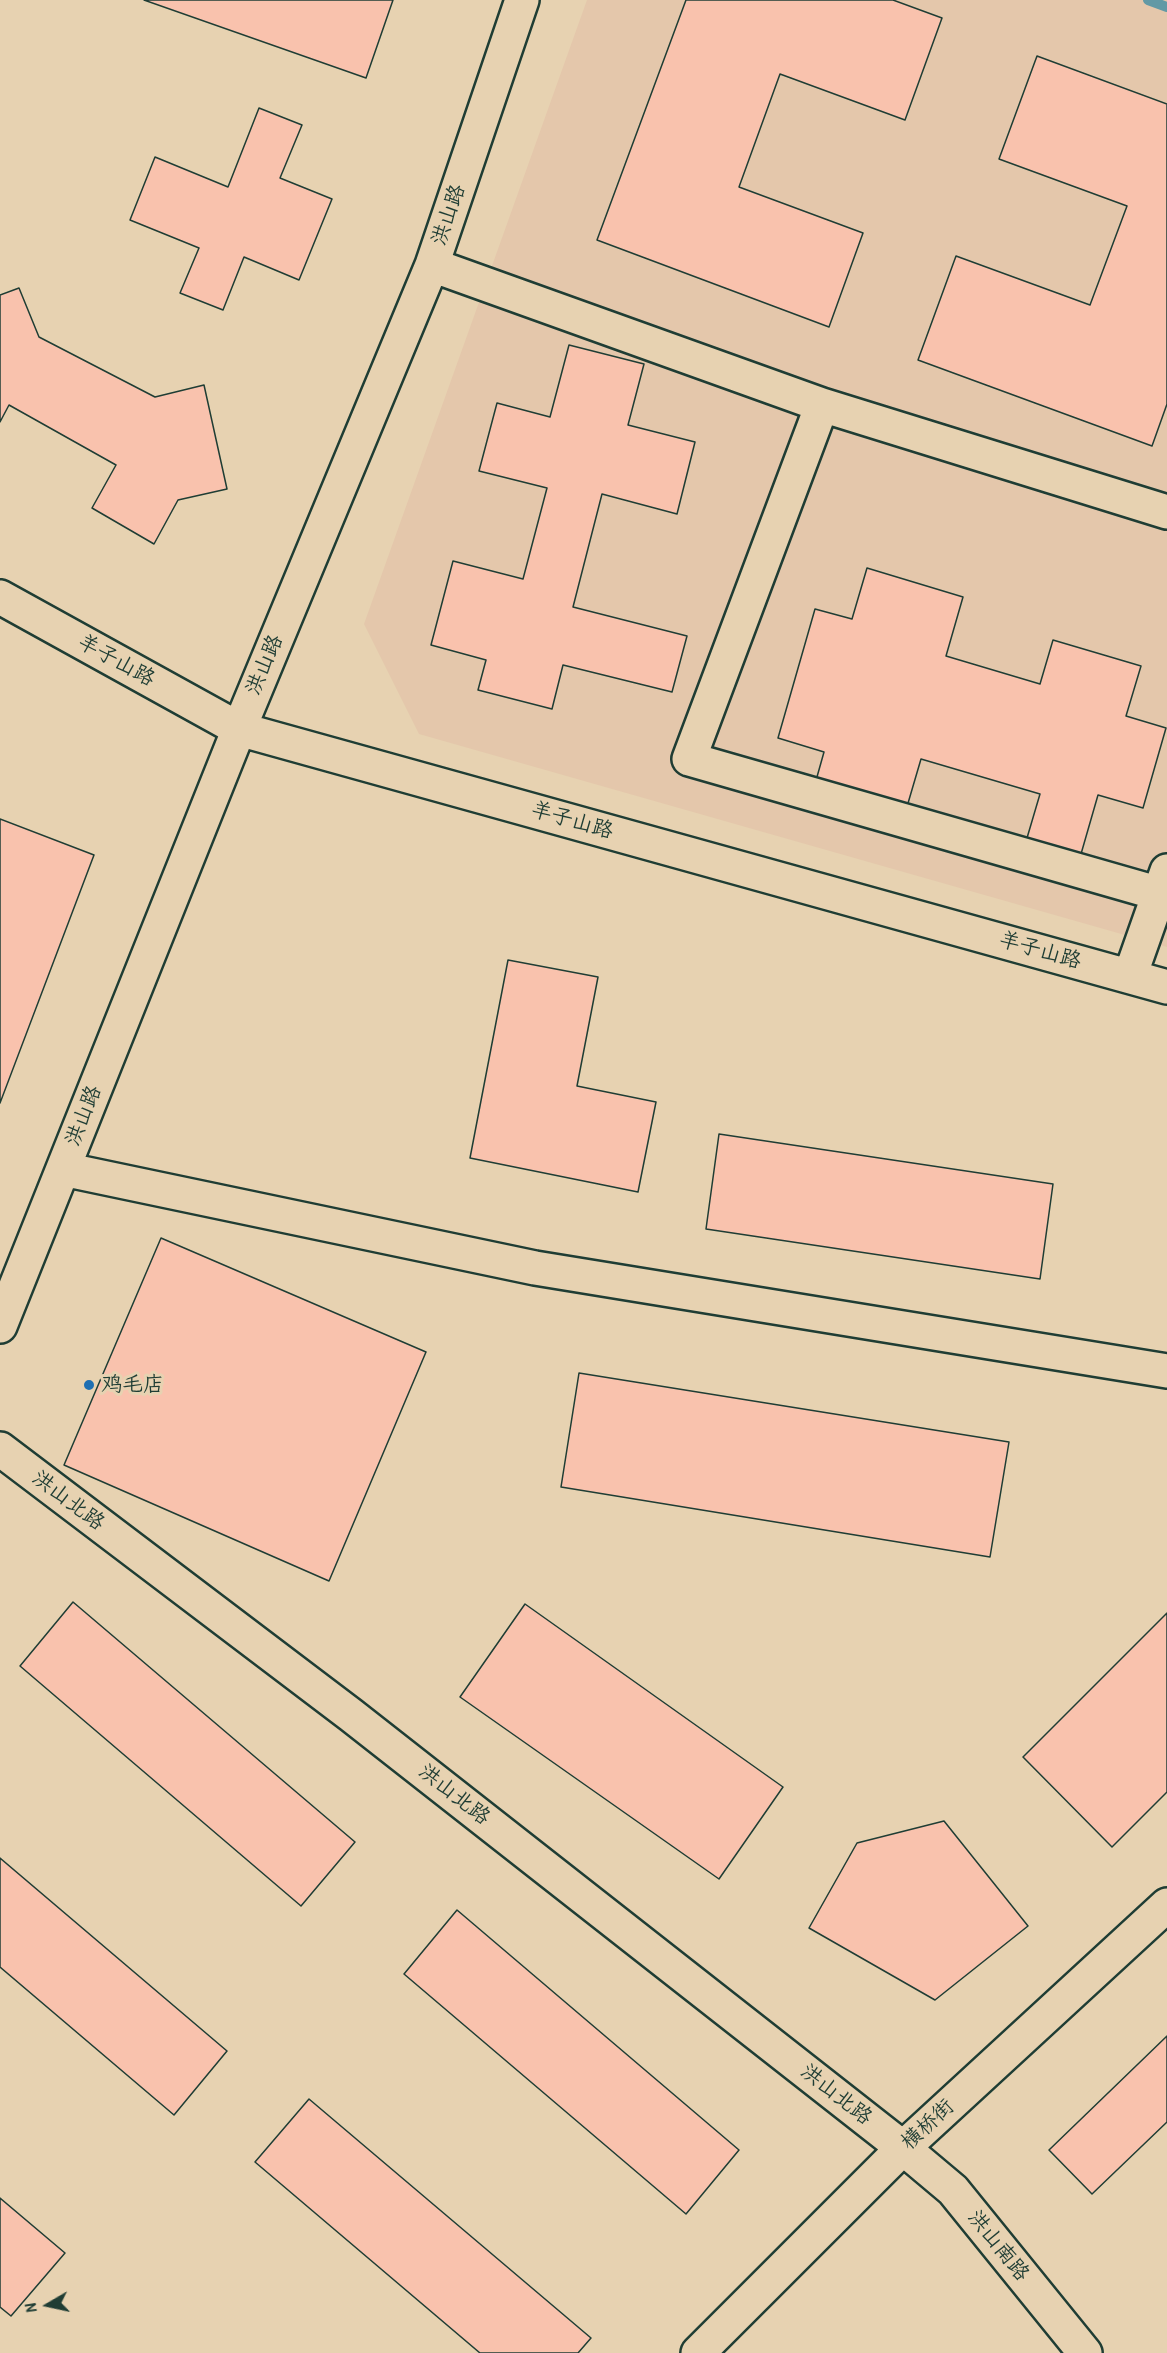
<!DOCTYPE html>
<html>
<head>
<meta charset="utf-8">
<style>
  body { margin:0 }
  #map { position:relative; width:1167px; height:2353px; overflow:hidden; background:#e7d2b1; font-family:"Patrick Hand",sans-serif }
  canvas { display:block }
  .north { position:absolute; left:18px; top:2275px; width:60px; height:60px; -webkit-text-stroke:4px #e7d2b1; paint-order:stroke; rotate:261deg; font-size:16px; font-weight:700; line-height:24px; text-align:center; color:#1f3d34 }
  .north::after { content:''; display:block; margin:auto; width:21px; height:27px; background:#1f3d34; clip-path:polygon(50% 0,100% 100%,50% 72%,0 100%) }
</style>
</head>
<body>
<div id="map">
<canvas width="1167" height="2353"></canvas>
<div class="north">N</div>
</div>
<script>
const ctx = document.querySelector('canvas').getContext('2d');
ctx.lineJoin = 'round';
function fill(path, color) { ctx.fillStyle = color; ctx.fill(path, 'evenodd'); }
function trace(path, color, width, dash) { ctx.strokeStyle = color; ctx.lineWidth = width; ctx.lineCap = dash ? 'butt' : 'round'; ctx.setLineDash(dash || []); ctx.stroke(path); }
function write(font, color, halo, rows, align = 'center') {
  ctx.font = font + ' "Patrick Hand","LXGW WenKai TC",sans-serif'; ctx.lineWidth = 6; ctx.setLineDash([]); ctx.textBaseline = 'middle'; ctx.strokeStyle = halo; ctx.fillStyle = color; for (const [text, x, y, turn = 0] of rows) {
    ctx.save(); ctx.translate(x, y); ctx.rotate((+turn || 0) * Math.PI / 180); ctx.textAlign = isNaN(turn) ? turn : align; if (halo) ctx.strokeText(text, 0, 0); ctx.fillText(text, 0, 0); ctx.restore();
  }
}
fill(new Path2D(`
  M587,0H1167V947L419,734L364,624Z`), '#e4c7ab');
trace(new Path2D(`
  M1148,0L1167,7`), '#6299a5', 10);
const building = new Path2D(`
  M144,0H393L366,78Z
  M686,0H893L942,18L905,120L780,74L739,187L863,233L829,327L597,240Z
  M1037,56L1167,104V404L1152,446L918,360L956,256L1090,305L1127,206L999,159Z
  M259,108L302,125L280,178L332,199L299,280L244,257L223,310L180,293L199,248L130,220L155,157L228,187Z
  M19,288L39,337L155,397L204,385L227,489L178,500L154,544L92,508L116,465L9,405L0,422V295Z
  M569,345L644,364L628,425L695,442L677,514L602,494L573,607L687,636L672,692L563,665L552,709L478,690L486,660L431,645L453,561L523,579L547,488L479,471L497,403L550,417Z
  M867,568L963,597L946,656L1040,684L1053,640L1141,666L1126,716L1166,728L1143,808L1098,795L1081,854L1027,838L1040,794L921,759L906,810L815,784L824,752L778,738L815,609L852,619Z
  M0,819L94,855L0,1103Z
  M508,960L598,977L577,1086L656,1102L638,1192L470,1158Z
  M719,1134L1053,1184L1040,1279L706,1229Z
  M161,1238L426,1352L329,1581L64,1465Z
  M579,1373L1009,1442L990,1557L561,1487Z
  M73,1602L355,1842L301,1906L20,1666Z
  M525,1604L783,1787L719,1879L460,1697Z
  M1167,1613V1792L1112,1847L1023,1757Z
  M944,1821L1028,1926L935,2000L809,1928L857,1843Z
  M0,1858L227,2051L174,2115L0,1967Z
  M457,1910L739,2150L686,2214L404,1974Z
  M1167,2036V2122L1092,2194L1049,2150Z
  M309,2099L591,2338L578,2353H480L255,2162Z
  M0,2198L65,2253L11,2316L0,2307Z`);
fill(building, '#f9c2ad');
trace(building, '#1f3d34', 1.5);
const minor = new Path2D(`
  M432,265L822,405
  M1167,512L822,405L689,759L1167,896
  M0,597L239,729L1167,987
  M1130,976L1167,871
  M63,1169L535,1268L1167,1371
  M0,1326L239,729L432,265L522,0
  M0,1449L351,1715L903,2148L953,2190L1085,2353
  M698,2353L903,2148L1167,1905`);
trace(minor, '#1f3d34', 38);
trace(minor, '#e7d2b1', 33);
for (const [x, y, r, color] of [
  [89,1385,6,"#1f6fb2"]
]) { const dot = new Path2D(); dot.arc(x, y, r, 0, 2 * Math.PI); ctx.fillStyle = color; ctx.fill(dot); trace(dot, '#e7d2b1', 2); }
write('21px', '#1f3d34', '#e7d2b1', [
  ["洪山路",449,215,-71],
  ["羊子山路",116,661,29],
  ["洪山路",265,665,-67],
  ["羊子山路",572,821,16],
  ["羊子山路",1040,951,16],
  ["洪山路",84,1116,-68],
  ["洪山北路",68,1501,37],
  ["洪山北路",454,1795,38],
  ["洪山北路",836,2095,38],
  ["横桥街",928,2125,-43],
  ["洪山南路",998,2246,51]
]);
write('21px', '#1f3d34', '#e7d2b1', [
  ["鸡毛店",101,1385]
], 'left');
</script>
</body>
</html>
